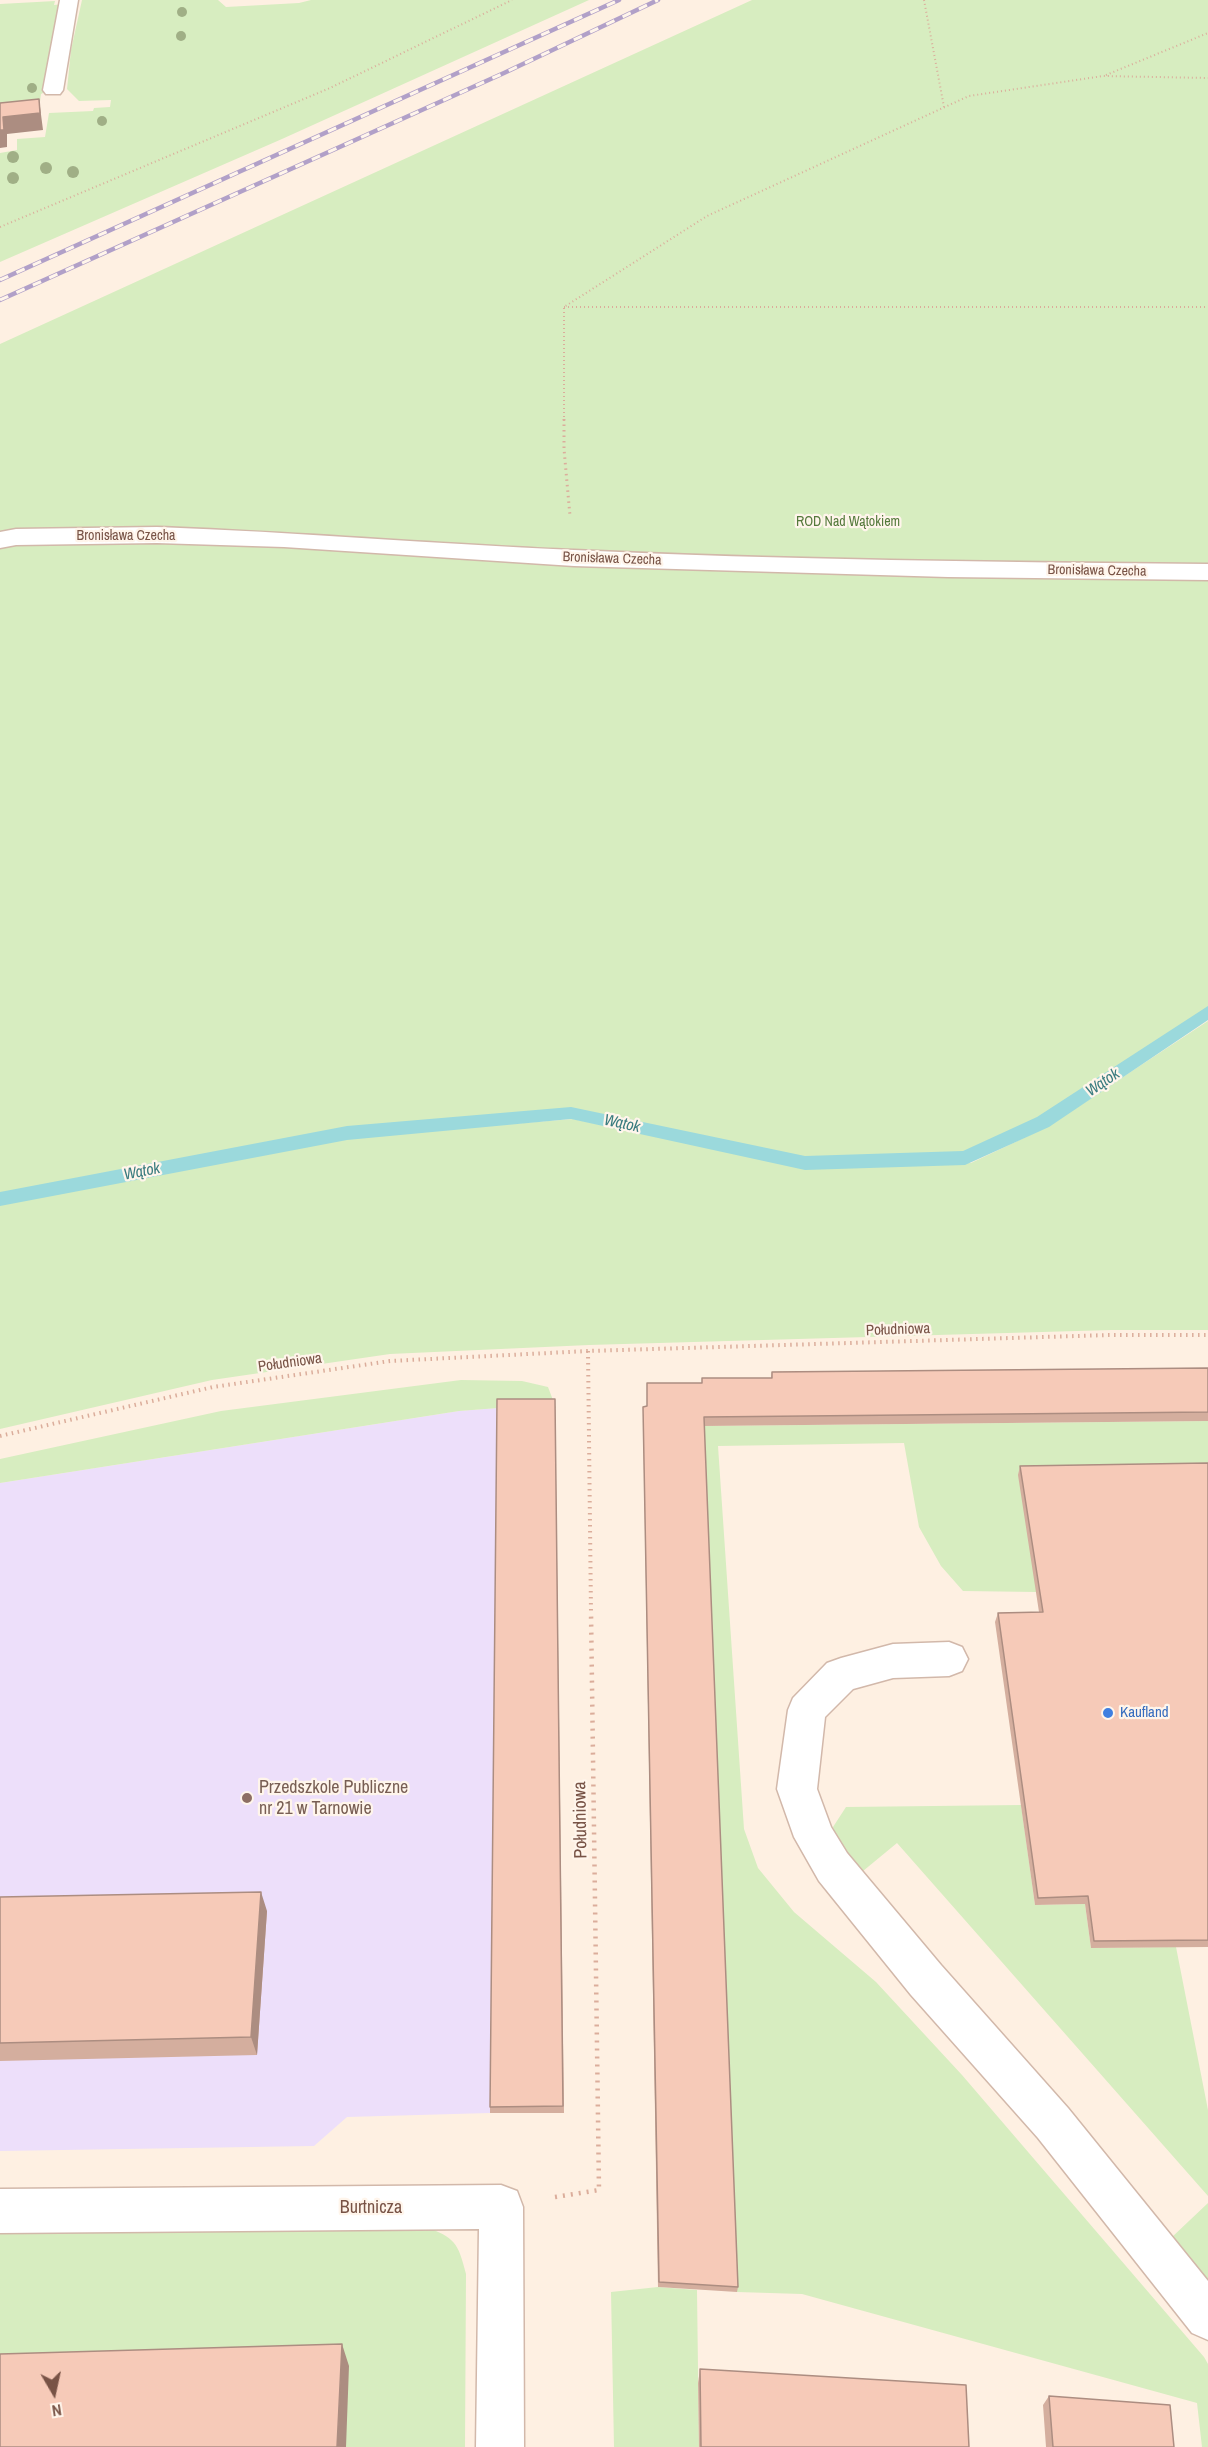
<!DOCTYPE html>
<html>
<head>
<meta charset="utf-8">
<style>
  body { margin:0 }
  #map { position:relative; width:1208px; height:2447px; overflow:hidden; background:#fef0e2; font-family:"Archivo Narrow",sans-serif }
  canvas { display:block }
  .north { position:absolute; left:24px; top:2363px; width:60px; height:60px; -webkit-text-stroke:4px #fff5eb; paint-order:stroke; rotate:171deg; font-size:16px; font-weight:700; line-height:24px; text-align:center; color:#785346 }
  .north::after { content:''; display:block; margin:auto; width:21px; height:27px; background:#785346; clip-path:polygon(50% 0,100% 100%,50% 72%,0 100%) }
</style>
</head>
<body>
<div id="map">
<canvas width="1208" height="2447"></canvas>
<div class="north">N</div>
</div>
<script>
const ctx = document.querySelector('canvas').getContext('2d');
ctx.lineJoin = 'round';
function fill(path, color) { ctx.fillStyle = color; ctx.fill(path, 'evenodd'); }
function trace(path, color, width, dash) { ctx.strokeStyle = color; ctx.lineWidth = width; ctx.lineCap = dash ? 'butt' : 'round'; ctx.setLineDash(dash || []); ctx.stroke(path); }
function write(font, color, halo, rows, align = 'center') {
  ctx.font = font + ' "Archivo Narrow",sans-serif'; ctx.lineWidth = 4.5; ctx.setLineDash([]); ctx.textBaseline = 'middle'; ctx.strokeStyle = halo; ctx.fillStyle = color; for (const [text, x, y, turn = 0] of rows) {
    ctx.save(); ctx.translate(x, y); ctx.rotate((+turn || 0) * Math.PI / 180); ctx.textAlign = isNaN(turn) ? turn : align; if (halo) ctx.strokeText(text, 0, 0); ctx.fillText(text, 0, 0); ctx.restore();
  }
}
fill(new Path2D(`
  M497,1408L490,2113L347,2117L314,2146L0,2151V1483L459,1411Z`), '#eddffa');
fill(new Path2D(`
  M82,0H218L226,7L299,3L311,0H589L282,139L0,262V153L17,150V139L45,137L49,113L93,111L94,108L110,107L111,100L79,101L67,89L71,50Z
  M752,0H1208V1007L1042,1118L966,1154L808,1159L572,1109L344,1129L0,1196V344Z
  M55,1L54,5L64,4L49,90L41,94L38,117L8,120L0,118V4Z
  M1208,1021V1330H1112L589,1345L390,1354L212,1380L0,1429V1204L350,1137L573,1119L807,1168L971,1163L1047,1127Z
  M461,1380L522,1381L548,1387L556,1408H498L459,1411L0,1483V1459L221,1411Z
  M1208,1421V1472L1036,1592L963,1591L941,1566L919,1527L904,1443L718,1446L744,1829L758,1868L794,1912L876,1982L962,2075L1204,2357L1208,2364V2447H1202L1197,2403L802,2294L737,2292L703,1426Z
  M1021,1805L1035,1905L1085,1904L1091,1948L1176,1947L1208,2110V2196L897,1843L857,1876L840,1852L833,1827L846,1807Z
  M1208,2203V2292L1171,2238Z
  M424,2226C455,2238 458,2242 466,2274L465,2447H346L0,2375V2233Z
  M658,2287L697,2290L699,2447H614L611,2292Z`), '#d7edc0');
fill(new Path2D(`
  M1208,1006V1020L1049,1127L965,1165L805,1170L571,1119L347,1140L0,1206V1192L347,1126L571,1107L805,1156L963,1151L1037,1117Z`), '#9bd9dc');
const service = new Path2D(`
  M60,0H78L63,90L60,94H46L43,90Z
  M949,1642L962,1647L968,1659L962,1671L949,1676L893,1678L853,1689L825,1717L817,1789L831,1827L847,1853L941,1965L1068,2108L1208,2281V2340L1192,2333L1038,2138L911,1995L819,1881L794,1837L777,1789L788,1710L793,1698L827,1663L841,1658L893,1644Z`);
const minor = new Path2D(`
  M157,527C296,532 435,544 574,550C785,560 997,562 1208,564V580L948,577L574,566L284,547L157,543L16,545L0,548V532L16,529Z
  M501,2185L517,2191L523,2207L524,2447H476L479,2229L0,2233V2189Z`);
trace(service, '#d2b8aa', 3);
trace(minor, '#d2b8aa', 3);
trace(new Path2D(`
  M924,0L944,107
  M1106,75L1208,33
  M0,227L330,88L512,0
  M564,307H1208
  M564,421V307L707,216L969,96L1103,76L1208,78`), '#dbad9b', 2, [1, 3]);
trace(new Path2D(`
  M564,419V449L570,516`), '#dbad9b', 3, [1.5, 4]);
trace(new Path2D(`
  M588,1351L591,1613
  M0,1436L213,1387L390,1361L588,1351L1109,1335H1208`), '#dbad9b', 4, [1.5, 4.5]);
trace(new Path2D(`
  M555,2197L599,2190L591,1612`), '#dbad9b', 4.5, [2, 6]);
fill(service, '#fff');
fill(minor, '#fff');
const rail = new Path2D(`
  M0,280L619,0
  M0,300L504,73L658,0`);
trace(rail, '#b1a0c8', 4.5);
trace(rail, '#fff5eb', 3, [9]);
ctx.fillStyle = '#a0af86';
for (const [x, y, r] of [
  [182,12,5],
  [181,36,5],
  [32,88,5],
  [102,121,5],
  [13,157,6],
  [46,168,6],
  [73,172,6],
  [13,178,6]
]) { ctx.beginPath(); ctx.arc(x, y, r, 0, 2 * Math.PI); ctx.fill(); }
fill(new Path2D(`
  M1208,1368V1421L704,1426L738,2287L737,2292L658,2287L643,1416L647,1406L771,1378L772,1372Z
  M555,1399L564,2113H490V2107Z
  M1208,1463V1947L1091,1948L1085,1904L1035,1905L995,1622L998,1613L1039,1612L1018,1475L1020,1466Z
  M0,1897L267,1911L257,2055L0,2061Z
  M700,2369L969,2447H699L698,2383Z
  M1049,2396L1174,2447H1046L1043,2405Z`), '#d4ae9e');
fill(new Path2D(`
  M39,99L43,130L7,134V147L0,148V130L3,117Z
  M261,1892L267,1911L257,2055L251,2037Z
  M342,2344L349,2366L346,2447H337Z`), '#ac8d81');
const building = new Path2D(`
  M39,99L40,113L3,117L4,130H0V103Z
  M1208,1368V1412L704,1417L738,2287L659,2282L643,1407L647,1406V1383H702V1378H772V1372Z
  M497,1399H555L563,2106L490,2107Z
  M1208,1463V1940L1094,1941L1088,1896L1038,1898L998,1613L1043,1612L1020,1466Z
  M261,1892L251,2037L0,2043V1897Z
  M342,2344L337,2447H0V2354Z
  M700,2369L966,2385L969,2447H701Z
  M1049,2396L1170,2405L1174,2447H1053Z`);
fill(building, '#f6cab8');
trace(building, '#ac8d81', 1.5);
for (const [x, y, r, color] of [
  [1108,1713,6,"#3f7fe0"],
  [247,1798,6,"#8d6e63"]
]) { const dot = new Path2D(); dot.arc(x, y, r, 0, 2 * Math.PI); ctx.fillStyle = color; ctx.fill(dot); trace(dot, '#fff5eb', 2); }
write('14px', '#54793b', '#fff5eb', [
  ["ROD Nad Wątokiem",848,522]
]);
write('14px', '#785346', '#fff5eb', [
  ["Bronisława Czecha",126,536],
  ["Bronisława Czecha",612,559,2],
  ["Bronisława Czecha",1097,571,1]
]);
write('15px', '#785346', '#fff5eb', [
  ["Południowa",898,1330,-2],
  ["Południowa",290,1363,-8]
]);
write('15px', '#366cbe', '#fff5eb', [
  ["Kaufland",1120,1713]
], 'left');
write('italic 16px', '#397b7f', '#fff5eb', [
  ["Wątok",1103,1083,-34],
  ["Wątok",622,1124,12],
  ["Wątok",142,1172,-11]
]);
write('18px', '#785e54', '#fff5eb', [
  ["Przedszkole Publiczne",259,1788],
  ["nr 21 w Tarnowie",259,1809]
], 'left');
write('18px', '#785346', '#fff5eb', [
  ["Południowa",581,1820,-91],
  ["Burtnicza",371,2208]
]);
</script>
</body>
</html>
